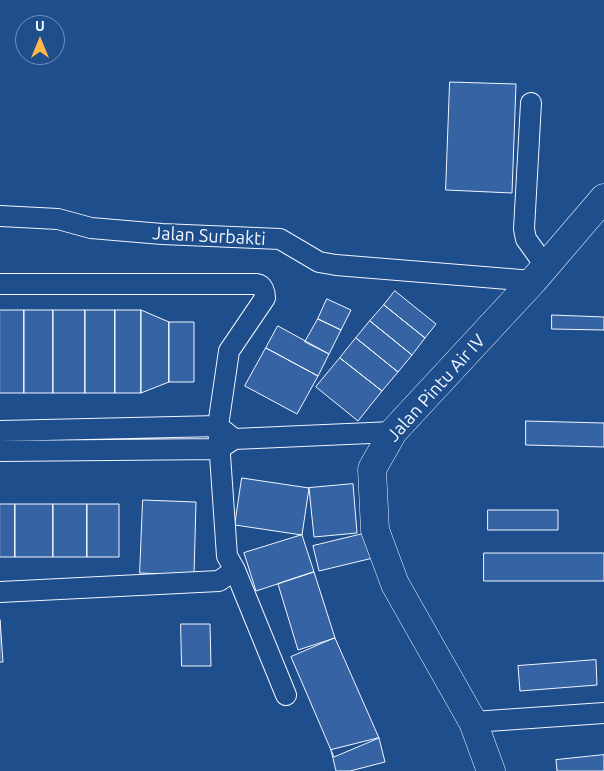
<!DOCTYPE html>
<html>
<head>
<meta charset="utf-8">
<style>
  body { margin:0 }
  #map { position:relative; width:604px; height:771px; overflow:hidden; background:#1f4e8c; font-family:Ubuntu,sans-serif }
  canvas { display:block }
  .north { position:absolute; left:15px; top:15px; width:50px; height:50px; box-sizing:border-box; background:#1f4e8c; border:1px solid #7391ba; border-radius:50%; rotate:0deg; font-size:14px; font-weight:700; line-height:20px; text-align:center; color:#f2f6ff }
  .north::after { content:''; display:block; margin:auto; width:18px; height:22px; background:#ffb74d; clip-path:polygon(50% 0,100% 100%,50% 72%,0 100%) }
</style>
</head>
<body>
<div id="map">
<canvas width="604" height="771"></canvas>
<div class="north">U</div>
</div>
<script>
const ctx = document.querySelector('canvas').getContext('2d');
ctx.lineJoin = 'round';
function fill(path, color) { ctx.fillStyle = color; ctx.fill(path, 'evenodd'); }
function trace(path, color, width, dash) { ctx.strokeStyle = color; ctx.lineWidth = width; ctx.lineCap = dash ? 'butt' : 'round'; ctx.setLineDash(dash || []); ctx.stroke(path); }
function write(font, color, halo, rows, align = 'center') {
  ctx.font = font + ' Ubuntu,sans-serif'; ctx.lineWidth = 4; ctx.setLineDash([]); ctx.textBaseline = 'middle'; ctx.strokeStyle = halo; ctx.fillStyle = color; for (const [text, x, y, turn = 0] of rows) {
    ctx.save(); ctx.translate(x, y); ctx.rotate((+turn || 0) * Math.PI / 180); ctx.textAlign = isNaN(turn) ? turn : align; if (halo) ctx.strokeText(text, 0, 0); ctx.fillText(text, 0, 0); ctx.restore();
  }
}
const building = new Path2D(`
  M450,82L516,84L512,193L446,190Z
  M395,291L436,324L425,338L384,305Z
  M327,299L351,310L341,330L318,319Z
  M384,305L425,338L412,355L370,321Z
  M0,310H24V393H0Z
  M24,310H53V393H24Z
  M53,310H85V393H53Z
  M85,310H115V393H85Z
  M115,310H141V393H115Z
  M141,310L169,322V382L141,393Z
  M552,315L604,317V330L552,329Z
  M318,319L341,330L329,354L305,342Z
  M370,321L412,355L398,372L356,338Z
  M169,322H194V382H169Z
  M278,326L329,354L318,376L266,348Z
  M356,338L398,372L382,391L340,358Z
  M266,348L318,376L297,414L245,386Z
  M340,358L382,391L358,421L316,387Z
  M526,421L604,423V447L526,445Z
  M242,478L309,488L302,535L235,525Z
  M353,484L357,533L314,537L309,488Z
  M143,500L196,502L194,575L140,573Z
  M0,504H15V557H0Z
  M15,504H53V557H15Z
  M53,504H87V557H53Z
  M87,504H119V557H87Z
  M488,510H558V530H488Z
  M371,532L377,557L319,571L313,546Z
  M302,535L314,572L256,591L244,553Z
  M484,553H604V581H484Z
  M314,572L335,638L298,650L278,584Z
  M0,620L3,662H0Z
  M181,624H210L211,666H182Z
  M335,638L379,738L334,757L291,657Z
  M596,660L597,685L520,691L518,666Z
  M379,738L385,762L350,771H336L331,750Z
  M604,755V771H557L556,760Z`);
fill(building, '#3563a3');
trace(building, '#f2f6ff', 1);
const street = new Path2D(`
  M531,103L524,229L526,239L546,267
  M0,216L58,219L91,228L162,234L280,239L319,262L336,265L533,281
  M0,284H257C263,285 265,292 265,298L229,351L218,426L227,556L235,570L219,581L0,592
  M0,431L218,426L234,439L219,449L0,451
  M234,439L393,432
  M235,570L286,695
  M473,722L604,713`);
const secondary = new Path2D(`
  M491,771L473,722L395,584L375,530L372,469L393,432L533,281L604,198`);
trace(street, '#f2f6ff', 22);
trace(secondary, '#f2f6ff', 29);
trace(street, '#1f4e8c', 20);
trace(secondary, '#1f4e8c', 28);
write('18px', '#f2f6ff', '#1f4e8c', [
  ["Jalan Surbakti",209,236,3],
  ["Jalan Pintu Air IV",436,388,-48]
]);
</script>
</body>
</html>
